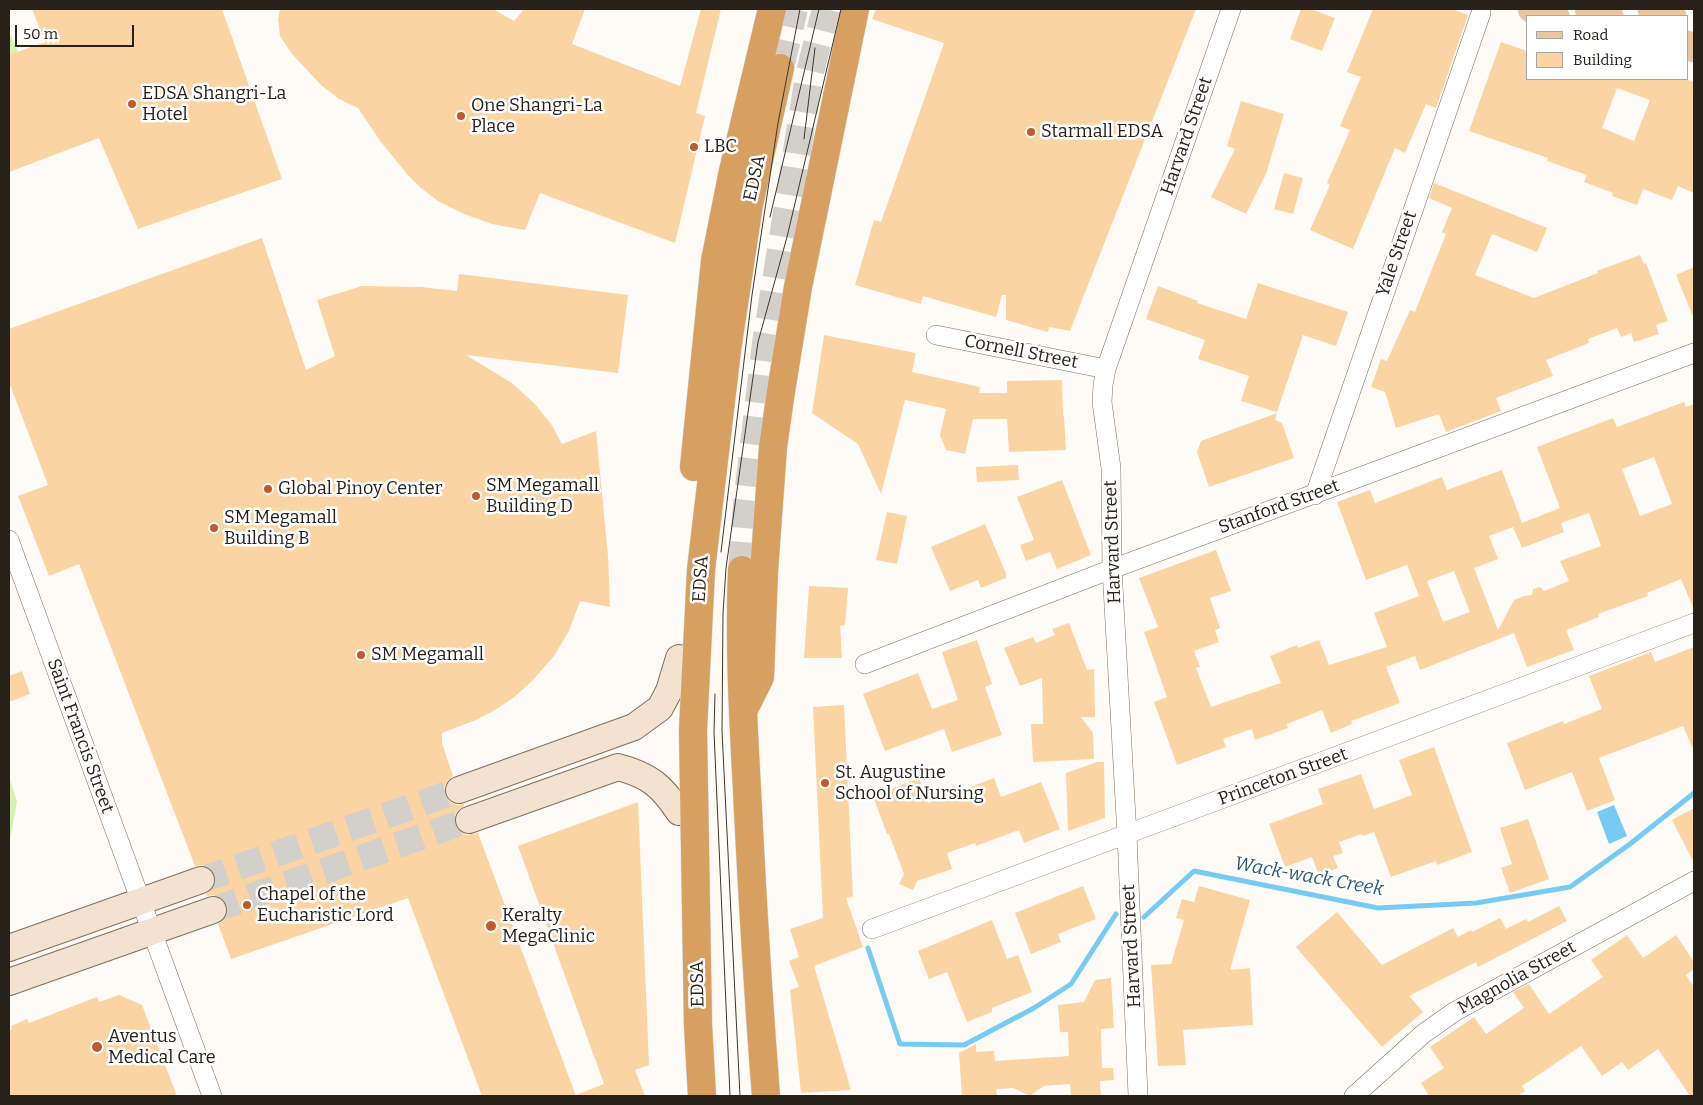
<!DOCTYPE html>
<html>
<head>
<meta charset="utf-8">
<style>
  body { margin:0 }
  #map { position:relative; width:1703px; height:1105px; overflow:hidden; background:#fefbf6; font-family:Bitter,serif }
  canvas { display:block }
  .frame { position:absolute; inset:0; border:10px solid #272119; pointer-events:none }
  .legend { position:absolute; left:1526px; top:15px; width:162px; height:65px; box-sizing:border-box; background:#fff; border:1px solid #a9a6a3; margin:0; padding:6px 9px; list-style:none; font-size:15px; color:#272119 }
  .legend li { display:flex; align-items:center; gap:10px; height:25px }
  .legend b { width:25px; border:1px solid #a9a6a3 }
  .scale { position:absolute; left:15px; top:25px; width:119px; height:22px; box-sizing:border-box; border:2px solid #272119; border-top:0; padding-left:6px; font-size:15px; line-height:18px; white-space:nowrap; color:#272119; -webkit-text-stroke:4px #fff; paint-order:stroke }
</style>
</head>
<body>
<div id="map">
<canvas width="1703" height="1105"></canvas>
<div class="frame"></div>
<ul class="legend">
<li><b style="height:6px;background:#e7c6a0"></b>Road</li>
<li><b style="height:14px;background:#fad4a3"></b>Building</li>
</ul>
<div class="scale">50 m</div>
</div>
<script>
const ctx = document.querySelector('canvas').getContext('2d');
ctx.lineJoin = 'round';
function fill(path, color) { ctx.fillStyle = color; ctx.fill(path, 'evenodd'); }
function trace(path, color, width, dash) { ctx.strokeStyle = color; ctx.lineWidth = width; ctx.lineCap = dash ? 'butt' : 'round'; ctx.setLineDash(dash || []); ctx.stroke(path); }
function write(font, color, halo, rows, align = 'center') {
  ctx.font = font + ' Bitter,serif'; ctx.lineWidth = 5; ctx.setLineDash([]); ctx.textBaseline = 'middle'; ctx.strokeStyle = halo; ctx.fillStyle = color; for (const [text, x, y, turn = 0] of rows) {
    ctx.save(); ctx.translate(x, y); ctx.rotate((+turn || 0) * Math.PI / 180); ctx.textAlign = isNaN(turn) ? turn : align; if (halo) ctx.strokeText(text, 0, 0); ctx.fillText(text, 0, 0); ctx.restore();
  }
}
fill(new Path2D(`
  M9,31L18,52L9,55Z
  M9,777L17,801L9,845Z`), '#d4f2b1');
fill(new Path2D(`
  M1614,805L1627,836L1609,844L1597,812Z`), '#75cbf4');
trace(new Path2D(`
  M1144,917L1194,871L1378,908L1476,903L1570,887L1630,844L1694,793
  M868,948L900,1044L964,1045L1034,1008L1071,984L1116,914`), '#75cbf4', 5);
fill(new Path2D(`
  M32,9H222L282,179L138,229L99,138L9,172V55L45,42Z
  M280,9H493L514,21L524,9H585L572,44L680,86L701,9H721L696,113L705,116L675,243L540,193L525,230L492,224L464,214L438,201L421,188L407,174L381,142L358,108L339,99L321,85L292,54L280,36L278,19Z
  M876,9H1196L1070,331L1049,327L1048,332L1006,320V295H1002L996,317L923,296L921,304L855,285L874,220L881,222L944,43L872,19Z
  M1301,9H1311L1335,18L1322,51L1290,39Z
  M1373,9H1452L1468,15L1436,108L1426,104L1405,153L1395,148L1353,249L1310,230L1330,185L1327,183L1350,130L1340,126L1361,77L1347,72Z
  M1501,42L1527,51V79H1685L1694,82V193L1678,186L1672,200L1643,189L1637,205L1612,196L1613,193L1584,182L1587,175L1547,161L1548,158L1469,131ZM1617,88L1650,100L1634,141L1602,128Z
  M1241,101L1284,114L1266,174L1246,214L1211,197L1235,149L1227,146Z
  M1284,173L1303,178L1293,214L1274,209Z
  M1434,183L1547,228L1537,252L1492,234L1475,275L1534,298L1598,273L1597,271L1640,255L1644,264L1646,263L1668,321L1656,325L1659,334L1634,342L1631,333L1621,337L1617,328L1588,339L1589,343L1546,360L1553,376L1496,398L1501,411L1446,432L1439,414L1396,428L1385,392L1371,387L1381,359L1387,361L1410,310L1415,312L1446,234L1442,232L1452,208L1429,198Z
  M262,238L306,370L335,356L317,300L362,286L421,287L457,291L459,274L628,295L618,373L466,355L512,383L535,404L551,424L562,444L596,431L608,556L610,607L580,601L569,631L554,656L532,681L512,699L493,711L476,720L442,733V743L453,776L447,781L444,788L445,795L450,802L457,805L464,804V806L458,810L454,817L455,825L459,831L466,835L478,833L576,1096H482L408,898L231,959L218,924L224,920L228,913L227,905L223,899L216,895L207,896L206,894L212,890L216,883L215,875L211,869L204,865L195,866L79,564L49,576L18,496L48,485L9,382V329Z
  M1694,267V319L1676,275Z
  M1258,283L1348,312L1336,346L1303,335L1277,412L1241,401L1249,376L1198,359L1205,340L1146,319L1158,286L1198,301L1197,303L1246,319Z
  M824,335L916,353L912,372L980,387L979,393H1007V381L1062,380L1063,416H1064L1066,450L1009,452L1007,419H973L965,454L946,450L940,435L946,409L905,400L881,494L858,444L812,413Z
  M1684,402L1686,407L1694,404V610L1681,579L1647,593L1648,596L1598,614L1599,617L1566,630L1574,650L1527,667L1514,633L1420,670L1415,656L1386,667L1400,703L1351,721L1352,724L1331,733L1322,710L1287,724L1288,728L1255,740L1252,729L1223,739L1226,747L1177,765L1154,702L1167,697L1144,632L1158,627L1139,578L1216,550L1231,591L1210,598L1220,628L1215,630L1219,642L1194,651L1200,667L1196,668L1211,707L1281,683L1270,656L1297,645L1298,648L1319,640L1329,665L1387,647L1374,613L1419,596L1407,565L1366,580L1337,502L1370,490L1375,503L1442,477L1447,490L1502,470L1522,523L1560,508L1537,447L1613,418L1617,427ZM1654,457L1672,504L1640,516L1622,469ZM1589,513L1601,546L1560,561L1569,581L1544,591L1540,587L1533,589L1532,595L1524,596L1514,600L1498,630L1474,568L1498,559L1489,536L1513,527L1522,548L1564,532L1561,523ZM1454,571L1470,612L1443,622L1427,581Z
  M1277,413L1275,420L1282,423L1294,458L1209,487L1197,452L1201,441Z
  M1018,465L1019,480L977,482L976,467Z
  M1062,480L1091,555L1057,569L1050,552L1026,561L1020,545L1034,540L1017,497Z
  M887,512L907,516L897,564L876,560Z
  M985,524L1006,573V578L981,588L978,580L950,591L931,547Z
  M809,586L848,588L845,625L840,626L842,658H804Z
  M1069,623L1087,670L1094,669L1095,717H1081L1093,733L1094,759L1033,762L1031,724H1043L1042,678L1020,686L1004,648L1033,637L1036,643L1055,635L1052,629Z
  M977,640L992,684L985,687L1002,735L952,752L944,729L885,751L863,694L918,673L932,709L958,700L942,652Z
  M1694,647V751L1683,726L1599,758L1615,800L1587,811L1572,772L1525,790L1507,743L1563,721L1564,724L1602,709L1589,676L1651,652L1655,662Z
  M22,671L30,694L9,702V676Z
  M844,705L853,897L846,898L863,947L814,966L851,1090L801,1093L790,990L799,987L789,961L799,957L790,929L823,918L813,707Z
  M1434,747L1472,852L1437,865L1436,861L1391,877L1374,832L1363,836L1362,834L1339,842L1343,853L1333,856L1338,868L1319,875L1312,857L1285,867L1269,824L1323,804L1318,789L1361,774L1374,809L1412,795L1399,760Z
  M1097,762H1104L1105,818L1068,831L1066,773Z
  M919,778L928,803L994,778L1001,797L1041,782L1060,829L1024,843L1019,830L976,846L975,843L947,853L952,869L917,881L913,890L899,884L904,874L889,834H887L873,796Z
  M638,802L649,1065L635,1070L645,1096H576V1095L604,1084L518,846Z
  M1694,808V863L1672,820Z
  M1528,819L1549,879L1510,893L1501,868L1512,864L1500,828Z
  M1083,886L1096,919L1058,934L1061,942L1031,954L1015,913Z
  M1199,886L1250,900L1230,970L1250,968L1253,1025L1183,1030L1186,1065L1158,1066L1151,965L1171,964L1184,920L1176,918L1182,899L1194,902Z
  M1559,906L1567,921L1478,967L1476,962L1409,996L1423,1012L1382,1047L1296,947L1337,912L1382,965L1453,928L1458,937L1471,930L1472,932L1500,918L1506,929L1526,919L1528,922Z
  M992,920L1007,959L1018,955L1032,992L992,1008V1012L967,1022L947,972L929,979L918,951Z
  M1627,935L1643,958L1676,935L1694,962V969L1686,975L1694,987V1096H1690L1658,1049L1628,1070L1622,1062L1602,1076L1581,1046L1522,1086L1525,1091L1517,1096H1429L1421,1083L1444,1068L1430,1047L1474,1017L1486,1034L1524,1008L1513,992L1529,984L1549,1014L1603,977L1591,960Z
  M1111,978L1114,1028L1101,1029L1102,1068H1113L1114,1080L1100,1081L1101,1096H1071L1070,1084L1044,1086L1030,1096L1013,1088L996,1089L997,1096H962L959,1053L976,1044V1052L994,1051L995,1061L1069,1056L1068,1032H1060L1058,1005L1084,1002L1095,980Z
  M119,995L142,1005L177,1096H9V1031L12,1029L11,1026L27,1019L29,1023L97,997L99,1002Z`), '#fad4a3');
trace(new Path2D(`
  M201,880L459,790
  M213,910L469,820`), '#d3cfca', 26, [26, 13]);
trace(new Path2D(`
  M780,68L794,9
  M742,570L747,504L766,343L809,76L826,9`), '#d3cfca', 28, [28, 14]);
const street = new Path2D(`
  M936,335L1106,369
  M1315,495L1481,13
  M9,540L212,1096
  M865,664L1112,569L1694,353
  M872,929L1694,623
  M1138,1096L1127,835L1112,569L1111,468L1102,402L1103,385L1106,369L1231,9
  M1354,1096L1423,1034L1454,1012L1694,881`);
const secondary = new Path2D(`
  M459,790L634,727L660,708L669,691L679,658
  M469,820L618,767C649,775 662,786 679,812
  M9,948L201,880
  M9,982L213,910`);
const primary = new Path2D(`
  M1532,9L1555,16
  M1589,9L1609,16
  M1652,9L1672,16
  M1687,45L1694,48`);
const highway = new Path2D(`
  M694,467L715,261L733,171L772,9
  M742,570C739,644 743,717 747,790C752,892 758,994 766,1096
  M743,711L760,677L764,571L773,447L781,391L798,287L855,9
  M702,1096L698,1025L693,730L701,570L727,350L749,204L780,68`);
trace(street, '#7f705c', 20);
trace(secondary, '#7f705c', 28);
trace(primary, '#d8d7d6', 29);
trace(highway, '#d8d7d6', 29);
trace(street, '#fff', 19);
trace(secondary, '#f3e2cf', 26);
trace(primary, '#e7c6a0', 28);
trace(highway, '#d7a060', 28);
trace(new Path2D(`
  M804,139L815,48
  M770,217L819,9
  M721,552L752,295L778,123L800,9
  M715,694L714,732L730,1096
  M740,1096L722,731L723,613L726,568L758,342L787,237L841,9`), '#3d372f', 1);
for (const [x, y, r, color] of [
  [132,104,5,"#c05a2c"],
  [461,116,5,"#c05a2c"],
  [1031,132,5,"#c05a2c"],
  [694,147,5,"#c05a2c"],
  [268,489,5,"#c05a2c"],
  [476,496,5,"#c05a2c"],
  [214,528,5,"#c05a2c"],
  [361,655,5,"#c05a2c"],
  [825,783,5,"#c05a2c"],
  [247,905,5,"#c05a2c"],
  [491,926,6,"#c05a2c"],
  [97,1047,6,"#c05a2c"]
]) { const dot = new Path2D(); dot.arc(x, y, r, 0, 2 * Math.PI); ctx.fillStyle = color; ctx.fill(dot); trace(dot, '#fff', 2); }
write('18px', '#272119', '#fff', [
  ["EDSA Shangri-La",142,94],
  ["Hotel",142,115],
  ["One Shangri-La",471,106],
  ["Place",471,127],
  ["Starmall EDSA",1041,132],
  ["LBC",704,147],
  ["SM Megamall",486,486],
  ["Building D",486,507],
  ["Global Pinoy Center",278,489],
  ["SM Megamall",224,518],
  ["Building B",224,539],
  ["SM Megamall",371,655],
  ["St. Augustine",835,773],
  ["School of Nursing",835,794],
  ["Chapel of the",257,895],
  ["Eucharistic Lord",257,916],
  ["Keralty",502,916],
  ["MegaClinic",502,937],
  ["Aventus",108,1037],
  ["Medical Care",108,1058]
], 'left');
write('18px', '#272119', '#fff', [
  ["Harvard Street",1187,136,-71],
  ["EDSA",755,178,-78],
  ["Yale Street",1397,254,-71],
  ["Cornell Street",1021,352,11],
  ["Stanford Street",1279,507,-20],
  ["Harvard Street",1113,542,-92],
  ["EDSA",701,579,-86],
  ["Saint Francis Street",80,736,70],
  ["Princeton Street",1283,777,-20],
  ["Harvard Street",1132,946,-93],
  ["Magnolia Street",1517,978,-29],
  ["EDSA",698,984,-91]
]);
write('italic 19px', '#2c5b71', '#fff', [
  ["Wack-wack Creek",1309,877,10]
]);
</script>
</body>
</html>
